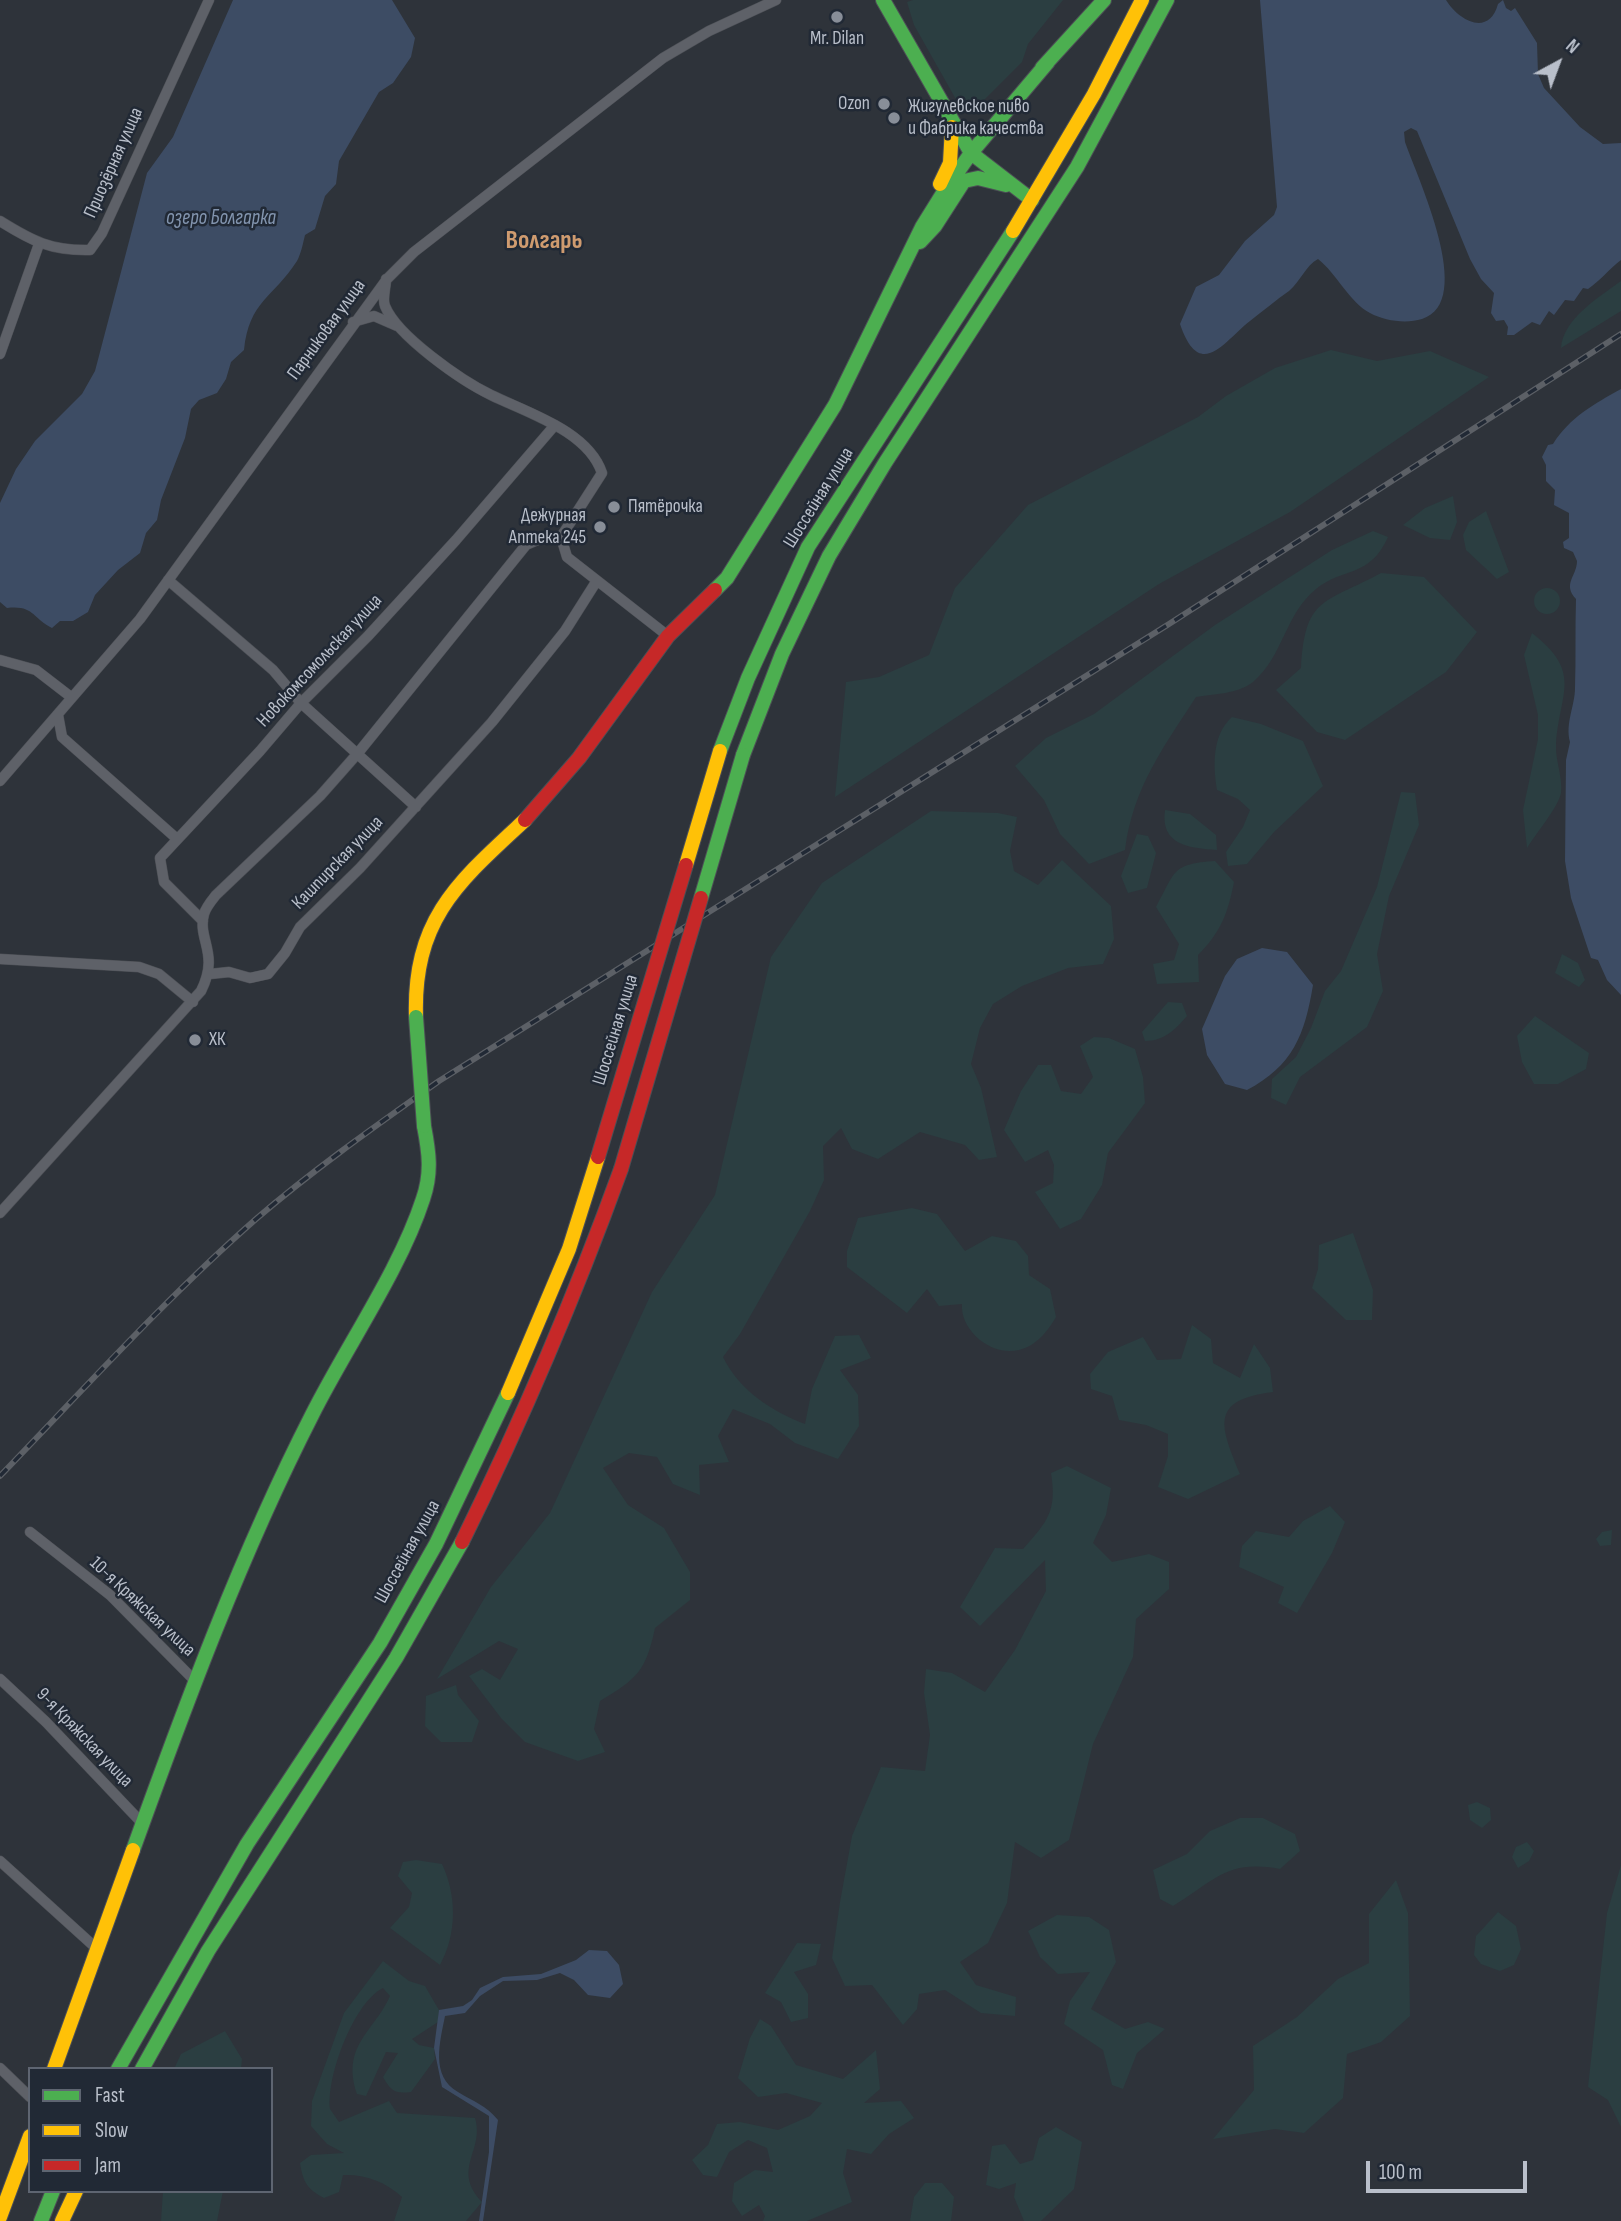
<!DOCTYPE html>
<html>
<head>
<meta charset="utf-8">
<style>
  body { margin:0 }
  #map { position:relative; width:1621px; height:2221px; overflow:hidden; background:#2e333a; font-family:"Sofia Sans Condensed",sans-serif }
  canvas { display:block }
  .legend { position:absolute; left:28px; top:2067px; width:245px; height:126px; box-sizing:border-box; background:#212935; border:2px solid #5e6571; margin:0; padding:9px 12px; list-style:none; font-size:21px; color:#b9bfca }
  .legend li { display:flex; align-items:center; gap:14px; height:35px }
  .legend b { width:35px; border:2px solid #5e6571 }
  .north { position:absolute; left:1523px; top:28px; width:70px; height:70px; -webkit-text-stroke:5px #212935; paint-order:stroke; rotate:41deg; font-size:19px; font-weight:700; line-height:28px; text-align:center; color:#b9bfca }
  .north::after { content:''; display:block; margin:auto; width:24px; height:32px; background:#b9bfca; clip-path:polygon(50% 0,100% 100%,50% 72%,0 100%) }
  .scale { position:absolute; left:1366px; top:2161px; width:161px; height:32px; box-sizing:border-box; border:4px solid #b9bfca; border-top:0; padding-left:9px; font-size:21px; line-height:24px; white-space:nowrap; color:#b9bfca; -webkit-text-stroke:5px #212935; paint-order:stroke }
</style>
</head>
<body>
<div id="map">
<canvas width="1621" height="2221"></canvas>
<ul class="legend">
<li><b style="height:9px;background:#4caf50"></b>Fast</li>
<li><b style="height:9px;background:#ffc107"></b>Slow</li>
<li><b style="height:9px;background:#c62828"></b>Jam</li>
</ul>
<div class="north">N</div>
<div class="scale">100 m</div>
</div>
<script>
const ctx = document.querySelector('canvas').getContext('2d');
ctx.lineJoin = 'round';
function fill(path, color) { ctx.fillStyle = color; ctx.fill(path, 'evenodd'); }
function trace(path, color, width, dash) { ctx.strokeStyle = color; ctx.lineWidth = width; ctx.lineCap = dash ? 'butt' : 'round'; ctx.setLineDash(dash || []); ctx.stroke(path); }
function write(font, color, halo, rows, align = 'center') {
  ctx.font = font + ' "Sofia Sans Condensed",sans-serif'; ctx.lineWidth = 5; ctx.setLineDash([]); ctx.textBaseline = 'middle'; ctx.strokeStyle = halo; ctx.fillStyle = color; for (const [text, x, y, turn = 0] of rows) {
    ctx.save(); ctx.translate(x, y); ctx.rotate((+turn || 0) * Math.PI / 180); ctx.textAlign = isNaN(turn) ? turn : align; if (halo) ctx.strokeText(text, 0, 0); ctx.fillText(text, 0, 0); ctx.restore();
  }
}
fill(new Path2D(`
  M913,0H1063L1028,44L1022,62L969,115L958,103L914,25L907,2Z
  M1621,281V311L1561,348C1563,319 1599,297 1621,281Z
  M1331,350L1377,361L1430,351L1489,377L1290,512L1159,584L835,797L846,682L879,677L929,655L955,588L1028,505L1198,417L1226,396L1275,368Z
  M1453,496L1457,522L1450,540L1430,538L1403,525L1425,508Z
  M1486,511L1509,572L1497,579L1466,550L1463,535L1469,522Z
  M1373,531L1388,537C1370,578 1343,567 1316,589C1285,614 1283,657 1253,682C1238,694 1214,694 1196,697C1163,748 1133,788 1125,850L1089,864L1060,834L1044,800L1015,766L1046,738L1094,714L1215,625L1332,550Z
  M1381,573L1424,577L1477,632L1446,672L1345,740L1317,732L1276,690L1301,668C1305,596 1324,604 1381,573Z
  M1534 601a13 13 0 1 1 26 0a13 13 0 1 1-26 0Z
  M1532,633C1583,673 1560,691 1556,744C1555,760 1563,777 1561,793C1559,806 1535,835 1527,848L1523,810L1538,739V715L1524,655Z
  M1232,717L1261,724L1303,741L1323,786L1274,832L1247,864L1228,866L1226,852L1243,827L1250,810L1238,799L1217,790C1213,765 1212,735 1232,717Z
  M1401,792L1415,793L1419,825L1389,896L1377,954L1383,991L1367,1027L1300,1077L1286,1105L1271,1098L1272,1079L1296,1057L1311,1028L1325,991L1341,971L1377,887Z
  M1165,810L1190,814L1216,835L1217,850C1189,848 1160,845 1165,810Z
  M931,811L998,813L1017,817L1010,851L1014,871L1038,885L1062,860L1111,906L1114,939L1103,964L1068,968L1022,986L993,1004L980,1028L971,1064L981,1088L997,1157L979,1160L965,1145L920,1132L878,1159L852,1149L841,1128L823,1146L824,1180L810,1211L740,1334L723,1357C739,1390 771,1411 805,1424L812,1389L835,1336L859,1335L871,1358L840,1370L858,1395L859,1426L838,1459L795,1443L770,1424L733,1409L718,1436L729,1462L699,1465L700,1495L673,1484L657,1457L629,1453L603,1468L628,1505L664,1528L690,1572V1600L655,1628C646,1671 637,1679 600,1701L594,1729L605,1752L578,1761L525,1742L501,1718L469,1676L482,1669L500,1680L518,1649L499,1641L437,1679L491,1587L550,1513L652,1292L715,1195L771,957L822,883Z
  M1137,834L1148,836L1156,853L1147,888L1128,893L1121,876Z
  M1215,861L1234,882C1228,913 1221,932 1198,955L1199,982L1157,984L1153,964L1174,960L1179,944L1156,907C1176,871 1171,864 1215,861Z
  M1562,954L1578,963L1585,980L1579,987L1555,973Z
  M1168,1002L1182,1003L1187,1016C1175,1030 1164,1041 1145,1041L1142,1032Z
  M1535,1016L1589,1053L1586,1069L1558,1084H1534L1522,1062L1517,1036Z
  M1094,1037L1109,1038L1135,1049L1143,1077L1145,1103L1108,1153L1102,1185L1081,1219L1060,1229L1035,1192L1053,1183L1054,1165L1048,1150L1025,1162L1004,1130L1021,1091L1038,1065H1051L1061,1091L1081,1094L1093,1077L1080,1046Z
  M912,1208L937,1214L965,1251L992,1236L1016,1241L1028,1256L1029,1275L1050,1289L1056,1317C1048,1331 1036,1346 1019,1350C991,1357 960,1330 962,1304L939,1306L927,1289L907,1313L847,1267V1251L858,1218Z
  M1353,1233L1373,1290L1372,1320H1346L1312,1288L1318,1269L1319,1245Z
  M1192,1325L1211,1339L1213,1363L1240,1378L1254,1344L1270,1368L1273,1392C1208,1400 1221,1427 1240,1474L1188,1499L1158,1487L1168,1456V1434L1146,1425L1119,1420L1112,1396L1091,1389L1090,1374L1108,1352L1143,1337L1157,1360L1181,1359Z
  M1067,1466L1111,1488L1106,1515L1093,1543L1112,1562L1149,1554L1169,1562V1589L1136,1619L1133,1657L1093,1744L1069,1840L1041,1858L1015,1842L1007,1903L988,1943L960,1962L976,1985L1016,1997L1015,2016L981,2013L945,1990L919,1994L917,2009L903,2025L872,1985L845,1986L832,1958L840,1902L852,1836L881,1767L925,1771L930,1735L924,1693L926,1669L952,1673L985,1692L1015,1650L1046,1591L1045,1560L980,1626L960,1607L995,1548L1023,1549C1048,1521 1057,1511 1051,1473Z
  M1330,1506L1345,1522L1332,1553L1297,1613L1278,1603L1284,1587L1239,1567L1242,1546L1256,1531L1289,1537L1303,1521Z
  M1612,1530L1611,1545L1600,1546L1596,1539L1602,1532Z
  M456,1685L458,1695L479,1721L472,1742H441L425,1726L426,1696Z
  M1477,1802L1490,1808L1491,1820L1482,1828L1470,1820L1468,1805Z
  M1240,1818H1263L1295,1834L1300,1851L1280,1869C1226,1859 1215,1881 1173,1906L1160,1899L1153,1870L1187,1854L1210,1831Z
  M1527,1842L1534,1851L1529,1861L1518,1868L1512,1857L1516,1847Z
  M416,1860L442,1864C457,1896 457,1934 440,1965L390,1928L409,1907L412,1893L398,1876L403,1862Z
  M1621,1865V2127L1608,2100L1588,2087L1607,1913Z
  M1396,1880L1408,1913L1410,2016L1381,2042L1347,2054L1343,2098L1304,2133L1275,2129L1213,2139L1254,2090L1253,2046L1297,2017L1338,1979L1369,1963V1914Z
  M1498,1912L1516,1926L1521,1949L1514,1965L1500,1971L1481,1964L1474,1955L1476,1936Z
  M1057,1915L1089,1917L1109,1930L1116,1962L1091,2009L1125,2029L1148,2022L1165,2029L1137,2053L1123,2089L1112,2085L1103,2050L1064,2024L1070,2001L1090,1972L1058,1974L1040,1957L1028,1931Z
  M797,1943L821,1944L816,1965L794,1972L808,1994V2018L791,2022L781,2002L765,1993Z
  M383,1961L409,1981L425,1986L439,2010L438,2022L412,2039L419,2045L434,2048L435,2059L411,2092C395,2094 391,2091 383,2077L398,2053L386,2052L366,2096L357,2094C341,2045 374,2032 390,1996L383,1988C354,2002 326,2077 330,2109L339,2122L389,2101L397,2113L475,2118C485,2151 451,2169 482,2202L466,2221H394L402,2197C386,2182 365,2174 343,2175L339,2192L324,2198C307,2189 303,2182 300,2163L311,2155L344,2153L327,2144L311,2126L312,2101L344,2013Z
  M760,2019L771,2026L796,2065L843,2079L876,2050L880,2089L864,2103L901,2101L914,2118L889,2134L871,2154L847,2149L843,2173L852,2202L807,2221H763L765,2216L759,2205L742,2216L732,2201L734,2183L755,2170L773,2172L767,2148L748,2140L729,2152L717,2177L703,2175L692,2160L708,2145L717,2124L740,2122L778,2130L810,2116L822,2103L786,2093L758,2097L738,2078L750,2038Z
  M225,2031L242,2059L241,2069H174L181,2054Z
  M1056,2127L1082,2142L1074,2189L1041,2221H1024L1014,2197L1016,2183L999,2189L986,2185L992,2146L1005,2144L1020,2164L1033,2160L1039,2138Z
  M925,2183H942L954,2197L951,2221H910L914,2197Z
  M163,2191H223L217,2221H161Z`), '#2b3e41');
fill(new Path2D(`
  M233,0H392L415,38L411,57L393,83L379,92L339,161L336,184L325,196L315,229L305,235C303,243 301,254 297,261C273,298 249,301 244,350L231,362L226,379L217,393L199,400L191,409L185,438L161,500L157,520L146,533L140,553L118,570L95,595L88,612L73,621H60L52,628C32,618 34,605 7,608L0,602V503L16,469L35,441L82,394L95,371L147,173L173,137Z
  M1260,0H1446C1459,21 1489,37 1498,4L1503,0L1506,8L1511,11L1515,8L1537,43L1538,74L1544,88L1580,127L1603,144L1621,143V260C1609,269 1600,281 1588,289L1583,288L1574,301L1565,300L1554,315L1549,311L1540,325L1532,322L1514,335H1507L1508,327L1504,320L1496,321L1491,313L1494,293L1481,279L1470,259L1417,131L1411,128L1404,132L1405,142C1417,177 1477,302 1422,319C1406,324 1385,321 1370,313C1349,302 1337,274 1318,259C1306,265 1300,282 1289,291C1276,300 1263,311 1250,321C1225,340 1200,383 1180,324L1196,287L1219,275L1245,241L1274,215L1277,207Z
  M1621,389V995L1607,980L1598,960L1591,958L1571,898L1565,861L1566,760L1570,742C1565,723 1575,706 1575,688C1576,658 1575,629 1576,599C1562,584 1577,576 1577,561L1573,552L1564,548L1563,542L1569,538V513L1554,505L1555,490L1546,481V465L1542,457L1548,445L1553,444C1570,417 1594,404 1621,389Z
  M1262,948L1287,952L1313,985C1305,1034 1293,1066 1247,1090L1225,1084L1207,1055L1202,1029L1225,976L1237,959Z
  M589,1950L607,1951L619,1965L623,1984L610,1998L588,1995L574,1980L560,1973L537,1980L503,1981L480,1996L465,2013L445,2016C440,2042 430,2076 458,2092C474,2102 486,2105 498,2120L483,2221H479L489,2152V2116L442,2087L434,2048L439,2010L463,2006L472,2000L480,1988L503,1977L541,1974L576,1960Z`), '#3d4c64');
const street = new Path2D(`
  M0,221C32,241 51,251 90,250L102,233L209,0
  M386,279C386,287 382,299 385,306C397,336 462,381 491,395C528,413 588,431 602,473L561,537L567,557L668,636
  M353,322L374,316L397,326
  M0,354L39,244
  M168,580L273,670L301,703L416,807
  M0,660L36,670L71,697
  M58,715L62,737L176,838
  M0,781L140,619L387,279L414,252L663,58L709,31L776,0
  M203,921L164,882L160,858L260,751L301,703L368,636L456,540L555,425
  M0,959L139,967L159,974L193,1002
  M210,974L229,972L250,978L268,974L285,953L300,927L360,868L492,722L565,631L596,582
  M0,1213L201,991C220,953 197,940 204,914C206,907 212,900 216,895L320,796L358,753L526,545L540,539L561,537
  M30,1532L110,1595L196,1682
  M0,1679L46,1722L142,1823
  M0,1861L96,1948
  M0,2068L30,2097`);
const fast = new Path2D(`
  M883,0L971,153L1032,200
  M1042,68L1104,0
  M920,242L935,226L964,181L978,178L1006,185
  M715,590L727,578L835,405L922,227L945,190L971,153L1048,62
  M720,751L748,678L808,547L1013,231
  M743,755L782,654L829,556L885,463L1077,167L1167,0
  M133,1850C186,1703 241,1554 312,1415C346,1347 400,1270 423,1199C432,1173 429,1152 424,1126
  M118,2069L247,1844L380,1643L436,1544L508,1393
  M142,2069L208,1951L396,1658L462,1542
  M41,2221L53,2191`);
const slow = new Path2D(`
  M940,184L950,163L952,127
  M1013,231L1094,94L1142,0
  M416,1017C413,919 458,882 525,820
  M508,1393L569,1249L598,1157
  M54,2069L133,1850
  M0,2217L30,2136
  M62,2221L76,2191`);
const jam = new Path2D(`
  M525,820L579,758L668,636L715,590
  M462,1542C522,1420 575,1296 621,1169`);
trace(street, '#4c4f55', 11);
trace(fast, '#4c4f55', 16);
trace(slow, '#4c4f55', 16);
trace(jam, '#4c4f55', 16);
trace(street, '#5e6168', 10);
trace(fast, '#4caf50', 14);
trace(slow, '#ffc107', 14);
trace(jam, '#c62828', 14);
const rail = new Path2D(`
  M0,1476C84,1389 165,1299 256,1219C314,1169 377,1125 439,1081L1169,624L1621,334`);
trace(rail, '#5c6066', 6);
trace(rail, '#212935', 3.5, [10]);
const fastBridge = new Path2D(`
  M701,898L743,755
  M416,1017L424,1126`);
const slowBridge = new Path2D(`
  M686,865L720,751`);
const jamBridge = new Path2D(`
  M598,1157L686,865
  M621,1169L701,898`);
trace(fastBridge, '#4c4f55', 16, []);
trace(slowBridge, '#4c4f55', 16, []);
trace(jamBridge, '#4c4f55', 16, []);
trace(fastBridge, '#4caf50', 14);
trace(slowBridge, '#ffc107', 14);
trace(jamBridge, '#c62828', 14);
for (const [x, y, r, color] of [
  [837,17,7,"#888e98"],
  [884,104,7,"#888e98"],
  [894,118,7,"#888e98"],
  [614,507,7,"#888e98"],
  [600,527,7,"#888e98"],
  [195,1040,7,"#888e98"]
]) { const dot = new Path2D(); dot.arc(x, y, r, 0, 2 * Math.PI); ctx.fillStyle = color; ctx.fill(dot); trace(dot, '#212935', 2.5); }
write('19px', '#b9bfca', '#212935', [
  ["Mr. Dilan",837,39,"center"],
  ["Ozon",870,104,"right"],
  ["Жигулевское пиво",908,107],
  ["и Фабрика качества",908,129],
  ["Пятёрочка",628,507],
  ["Дежурная",586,516,"right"],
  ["Аптека 245",586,538,"right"],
  ["ХК",209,1040]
], 'left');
write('19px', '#b9bfca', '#212935', [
  ["Приозёрная улица",114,163,-66],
  ["Парниковая улица",327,330,-54],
  ["Шоссейная улица",819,498,-58],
  ["Новокомсомольская улица",320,661,-47],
  ["Кашпирская улица",338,863,-46],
  ["Шоссейная улица",616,1030,-73],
  ["Шоссейная улица",408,1552,-61],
  ["10-я Кряжская улица",142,1607,43],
  ["9-я Кряжская улица",84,1738,46]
]);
write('italic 21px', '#8395af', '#212935', [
  ["озеро Болгарка",221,219]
]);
write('bold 26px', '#cf9b6f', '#212935', [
  ["Волгарь",544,241]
]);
</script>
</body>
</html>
